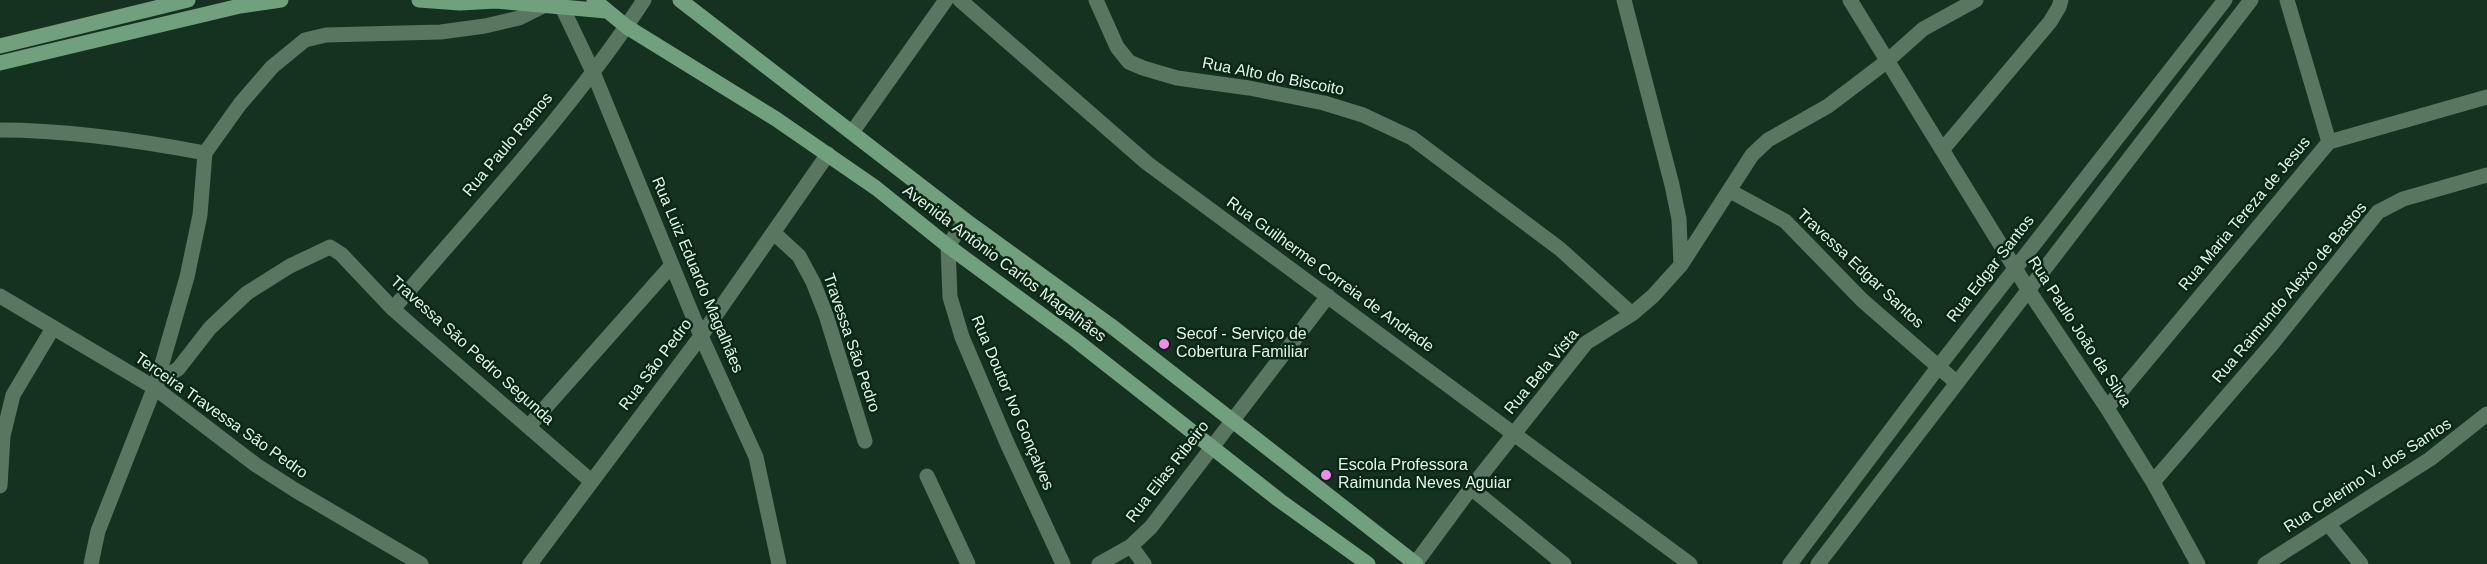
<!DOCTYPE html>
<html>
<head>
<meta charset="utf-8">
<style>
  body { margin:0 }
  canvas { display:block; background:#15311f }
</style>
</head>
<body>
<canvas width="2487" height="564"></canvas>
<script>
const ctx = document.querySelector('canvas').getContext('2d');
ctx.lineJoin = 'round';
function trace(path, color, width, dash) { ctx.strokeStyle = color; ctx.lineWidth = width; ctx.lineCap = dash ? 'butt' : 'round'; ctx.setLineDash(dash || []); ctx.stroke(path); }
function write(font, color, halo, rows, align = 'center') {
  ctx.font = font + ' Arial,sans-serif'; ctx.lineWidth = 5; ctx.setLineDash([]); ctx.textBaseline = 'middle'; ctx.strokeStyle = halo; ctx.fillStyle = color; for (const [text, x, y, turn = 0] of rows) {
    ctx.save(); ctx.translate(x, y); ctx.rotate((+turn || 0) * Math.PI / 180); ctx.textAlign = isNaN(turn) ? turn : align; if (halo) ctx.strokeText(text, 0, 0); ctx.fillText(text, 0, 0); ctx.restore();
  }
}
trace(new Path2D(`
  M960,0L1147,163L1690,564
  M1096,0L1117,47L1129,62L1143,68L1177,78L1249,88L1324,103L1363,115L1412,138L1560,249L1632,314
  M1624,0L1672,185L1679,219L1681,265
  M1850,0L2029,291L2107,408L2153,482L2198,564
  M2287,0L2329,142
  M562,7L593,72L701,336L756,457L779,564
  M0,130C69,130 137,140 205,153
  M853,131L946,0
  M1943,149L2050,22L2059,7L2061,0
  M1730,191L1785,221L1862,300L1957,383
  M965,220L948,246L950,297L962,337L1007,443L1063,564
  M774,233L799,256L813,282L826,315L865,441
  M0,296L155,388L256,465L295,490L421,564
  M393,309C477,210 573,109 644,0
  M157,381L178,369L210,328L247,293L290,266L330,247L341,254L393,309L419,332L591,481
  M2107,408L2329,142L2487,97
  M529,426L672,265
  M927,476L968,564
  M2153,482L2272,344L2378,212L2403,199L2487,175
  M0,486L3,436L13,395L53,328
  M1471,488L1564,564
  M2329,525L2361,564
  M1131,546L1144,564
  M91,564L98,531L157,381L187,277L200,215L205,153L240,104L272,67L305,40L326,35L441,32L485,26L519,18L543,6
  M530,564L701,336L828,154
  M1099,564L1131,546L1151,527L1328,296
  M1415,564L1471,488L1586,343L1632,314L1653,296L1681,265L1752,155L1768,140L1828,106L1886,62L1923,29L1976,0
  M1790,564L1939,366L2225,0
  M1818,564L2251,0
  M2265,564L2430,459L2487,414`), '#587660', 15);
trace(new Path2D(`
  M419,0L460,3L496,1L606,11
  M594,0L627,27L776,119L876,188L948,246L1073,338L1279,500L1368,564
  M680,0L965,220L1110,325L1416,564
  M0,46L188,0
  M0,63L240,6L281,0`), '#70a07e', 15);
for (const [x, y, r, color] of [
  [1164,344,6,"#f589ef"],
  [1326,475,6,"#f589ef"]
]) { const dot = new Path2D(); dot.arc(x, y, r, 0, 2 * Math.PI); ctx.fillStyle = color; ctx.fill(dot); trace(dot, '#0a2715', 2); }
write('16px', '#e3f4e7', '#0a2715', [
  ["Rua Alto do Biscoito",1273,77,11],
  ["Rua Paulo Ramos",508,145,-50],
  ["Rua Maria Tereza de Jesus",2245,214,-50],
  ["Avenida Antônio Carlos Magalhães",1004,264,37],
  ["Travessa Edgar Santos",1860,269,43],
  ["Rua Edgar Santos",1991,269,-52],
  ["Rua Luiz Eduardo Magalhães",697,275,67],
  ["Rua Guilherme Correia de Andrade",1330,275,36],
  ["Rua Raimundo Aleixo de Bastos",2290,293,-50],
  ["Rua Paulo João da Silva",2079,332,57],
  ["Travessa São Pedro",851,343,71],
  ["Travessa São Pedro Segunda",472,351,42],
  ["Rua São Pedro",656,365,-53],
  ["Rua Bela Vista",1542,372,-50],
  ["Rua Doutor Ivo Gonçalves",1012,403,67],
  ["Terceira Travessa São Pedro",221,416,35],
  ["Rua Elias Ribeiro",1168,472,-52],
  ["Rua Celerino V. dos Santos",2368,476,-33]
]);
write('16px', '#e3f4e7', '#0a2715', [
  ["Secof - Serviço de",1176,335],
  ["Cobertura Familiar",1176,353],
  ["Escola Professora",1338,466],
  ["Raimunda Neves Aguiar",1338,484]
], 'left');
</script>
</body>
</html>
